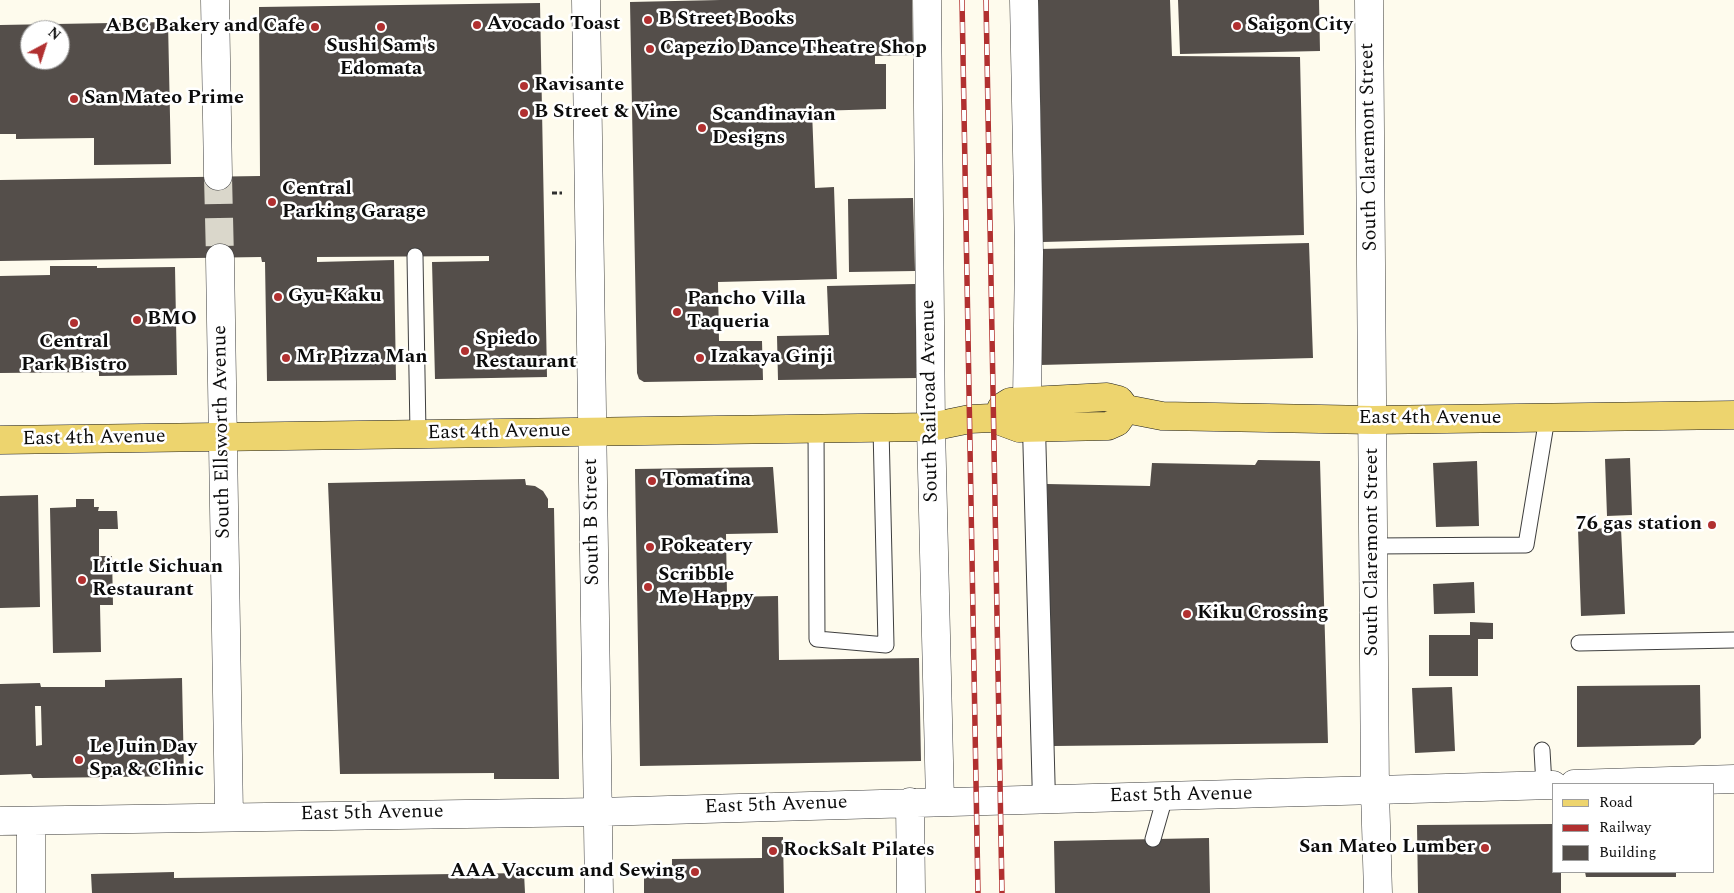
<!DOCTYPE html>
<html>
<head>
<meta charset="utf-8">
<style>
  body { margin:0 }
  #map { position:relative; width:1734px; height:893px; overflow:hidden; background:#fefbed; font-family:Spectral,serif }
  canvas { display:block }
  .legend { position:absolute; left:1552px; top:783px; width:162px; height:90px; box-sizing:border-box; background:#fff; border:1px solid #9e9e9e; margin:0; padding:6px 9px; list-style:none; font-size:15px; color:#0c0c0c }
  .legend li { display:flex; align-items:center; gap:10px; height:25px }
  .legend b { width:25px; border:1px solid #9e9e9e }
  .north { position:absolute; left:20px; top:20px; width:50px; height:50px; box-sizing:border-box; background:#fff; border:1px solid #9e9e9e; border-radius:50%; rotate:40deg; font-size:14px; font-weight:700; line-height:20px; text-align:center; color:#0c0c0c }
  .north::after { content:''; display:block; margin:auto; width:18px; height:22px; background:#b13030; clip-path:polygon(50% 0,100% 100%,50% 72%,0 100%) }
</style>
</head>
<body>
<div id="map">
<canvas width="1734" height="893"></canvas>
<ul class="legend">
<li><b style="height:6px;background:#edd46e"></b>Road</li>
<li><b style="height:6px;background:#b13030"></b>Railway</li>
<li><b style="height:14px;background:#544e4a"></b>Building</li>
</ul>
<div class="north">N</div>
</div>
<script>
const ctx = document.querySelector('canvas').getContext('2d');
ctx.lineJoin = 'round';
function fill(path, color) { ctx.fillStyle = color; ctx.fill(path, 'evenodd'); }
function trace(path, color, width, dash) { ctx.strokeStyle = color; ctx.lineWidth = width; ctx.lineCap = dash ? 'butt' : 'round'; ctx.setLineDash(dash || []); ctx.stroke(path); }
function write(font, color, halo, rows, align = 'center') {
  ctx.font = font + ' Spectral,serif'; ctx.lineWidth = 5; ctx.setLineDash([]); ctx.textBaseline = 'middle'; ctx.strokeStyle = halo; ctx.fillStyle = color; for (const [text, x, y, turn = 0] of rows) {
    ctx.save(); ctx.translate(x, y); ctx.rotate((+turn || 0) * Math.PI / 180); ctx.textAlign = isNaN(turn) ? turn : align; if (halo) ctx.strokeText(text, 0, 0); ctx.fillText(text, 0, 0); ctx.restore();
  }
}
fill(new Path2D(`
  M720,0H912L913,55L875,56V64H886V109L812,111L815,188L834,187L837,279L718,282L719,341H762L763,380L644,382L639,379L637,373L630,2Z
  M1038,0H1170L1172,56L1300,57L1304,235L1043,242Z
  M1178,0H1319L1320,51L1180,54Z
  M540,3L547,377L435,379L432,262L489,261V256L317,257V262L394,260L396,380L267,381L265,262H262L261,257L0,261V180L260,176L259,7Z
  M168,22L171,164L94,165V138L16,139V134H0V25ZM30,30H60V60H30Z
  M913,198L915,271L849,272L848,199Z
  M1309,243L1313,358L1040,365L1039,249Z
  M50,266H97V268L175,267L177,375L99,376V372L0,373V276L50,275Z
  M915,284L917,378L778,380L777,336L829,335L827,286Z
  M1630,458L1632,515L1607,516L1605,459Z
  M1258,460L1320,461L1328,743L1053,746L1047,484L1150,486L1152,463L1255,465Z
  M1477,461L1479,526L1436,527L1433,463Z
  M773,467L778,533L726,534L727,597L778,596L779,660L919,658L921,761L640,766L635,469Z
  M525,479L526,485L535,486L543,491L548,499V508H554L559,779H494V773L340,774L328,483Z
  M38,495L40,607L0,608V496Z
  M76,499H94V507H99L98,511H117L118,529H99V556H112L113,605H100L101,652L53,653L50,508L76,507Z
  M1621,528L1625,614L1581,616L1578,529Z
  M1474,582L1475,613L1434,614L1433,584Z
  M1470,622L1493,623V639H1478V676H1429V635H1470Z
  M182,678L184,776L42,778H33L31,774L0,775V684L40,683L41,687H105V680ZM35,706H41L42,745L36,746Z
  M1700,685L1701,738L1694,745L1577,747V686Z
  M1452,687L1455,751L1415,753L1412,688Z
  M1553,824V872H1561V893H1418L1417,825Z
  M762,837H783L784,893H644V875H672V859L762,858Z
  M1209,838L1210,893H1055L1054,841Z
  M174,872V878L524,873L525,893H92L91,874Z
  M1585,872H1676V877H1586Z`), '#544e4a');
trace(new Path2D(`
  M218,176L220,258`), '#dad7cb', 28, [28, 14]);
const service = new Path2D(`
  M415,256L418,433
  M816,428L817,639L886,645L881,428
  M1373,546L1526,545L1547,418
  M1579,643L1734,640
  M1542,750L1544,785
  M1153,839L1165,797`);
const pedestrian = new Path2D(`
  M1034,428L1044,800`);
const minor = new Path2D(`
  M215,0L218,176
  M586,0L599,893
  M927,0L931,427L940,802
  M1024,0L1029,252L1027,400
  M1369,0L1375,791L1378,893
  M220,258L229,816
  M1574,784L1734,779
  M910,802L911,893
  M0,821L598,812L1553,785
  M31,821V893`);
const primary = new Path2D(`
  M997,418L1002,407L1010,402L1107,397L1119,400L1126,409L1162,416L1373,420L1734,415
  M0,440L931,427L970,419L992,418L1019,428L1108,426L1117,422L1126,409`);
trace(service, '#3f3f3f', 17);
trace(pedestrian, '#3f3f3f', 24);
trace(minor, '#3f3f3f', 29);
trace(primary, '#1d1d1d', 29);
trace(new Path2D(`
  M552,193H562`), '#2e2e2e', 3, [5, 2.5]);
trace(service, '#fff', 15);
trace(pedestrian, '#fff', 22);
trace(minor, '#fff', 28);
trace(primary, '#edd46e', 28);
const rail = new Path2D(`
  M962,0L978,893
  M986,0L1002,893`);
trace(rail, '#b13030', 5.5);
trace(rail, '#fff', 4, [11]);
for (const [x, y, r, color] of [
  [648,20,5,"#b13030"],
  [477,25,5,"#b13030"],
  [1237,26,5,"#b13030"],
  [315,27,5,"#b13030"],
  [381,27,5,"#b13030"],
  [650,49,5,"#b13030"],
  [524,86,5,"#b13030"],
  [74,99,5,"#b13030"],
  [524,113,5,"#b13030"],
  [702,128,5,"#b13030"],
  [272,202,5,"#b13030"],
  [278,297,5,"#b13030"],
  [677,312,5,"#b13030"],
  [137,320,5,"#b13030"],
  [74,323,5,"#b13030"],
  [465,351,5,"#b13030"],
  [286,358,5,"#b13030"],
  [700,358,5,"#b13030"],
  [652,481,5,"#b13030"],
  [1712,525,5,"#b13030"],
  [650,547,5,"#b13030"],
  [82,580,5,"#b13030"],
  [648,587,5,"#b13030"],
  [1187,614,5,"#b13030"],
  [79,760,5,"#b13030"],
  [1485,848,5,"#b13030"],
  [773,851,5,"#b13030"],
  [695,872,5,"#b13030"]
]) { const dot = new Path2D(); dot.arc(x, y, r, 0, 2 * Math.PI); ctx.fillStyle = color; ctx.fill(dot); trace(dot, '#fff', 2); }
write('bold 20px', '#0c0c0c', '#fff', [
  ["B Street Books",658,20],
  ["Avocado Toast",487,25],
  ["Saigon City",1247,26],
  ["ABC Bakery and Cafe",305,27,"right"],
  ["Sushi Sam's",381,47,"center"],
  ["Edomata",381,70,"center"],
  ["Capezio Dance Theatre Shop",660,49],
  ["Ravisante",534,86],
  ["San Mateo Prime",84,99],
  ["B Street & Vine",534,113],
  ["Scandinavian",712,116],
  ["Designs",712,139],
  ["Central",282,190],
  ["Parking Garage",282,213],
  ["Gyu-Kaku",288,297],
  ["Pancho Villa",687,300],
  ["Taqueria",687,323],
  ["BMO",147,320],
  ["Spiedo",475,340],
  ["Restaurant",475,363],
  ["Central",74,343,"center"],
  ["Park Bistro",74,366,"center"],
  ["Mr Pizza Man",296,358],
  ["Izakaya Ginji",710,358],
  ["Tomatina",662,481],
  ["76 gas station",1702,525,"right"],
  ["Pokeatery",660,547],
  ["Little Sichuan",92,568],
  ["Restaurant",92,591],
  ["Scribble",658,576],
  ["Me Happy",658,599],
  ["Kiku Crossing",1197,614],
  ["Le Juin Day",89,748],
  ["Spa & Clinic",89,771],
  ["San Mateo Lumber",1475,848,"right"],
  ["RockSalt Pilates",783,851],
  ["AAA Vaccum and Sewing",685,872,"right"]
], 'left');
write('20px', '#0c0c0c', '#fff', [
  ["South Claremont Street",1370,147,-91],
  ["South Railroad Avenue",931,401,-91],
  ["East 4th Avenue",1430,419],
  ["South Ellsworth Avenue",223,432,-91],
  ["East 4th Avenue",499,433,-1],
  ["East 4th Avenue",94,439,-1],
  ["South B Street",593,522,-91],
  ["South Claremont Street",1373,552,-90],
  ["East 5th Avenue",1181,796,-1],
  ["East 5th Avenue",776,806,-2],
  ["East 5th Avenue",372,814,-1]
]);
</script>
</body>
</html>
